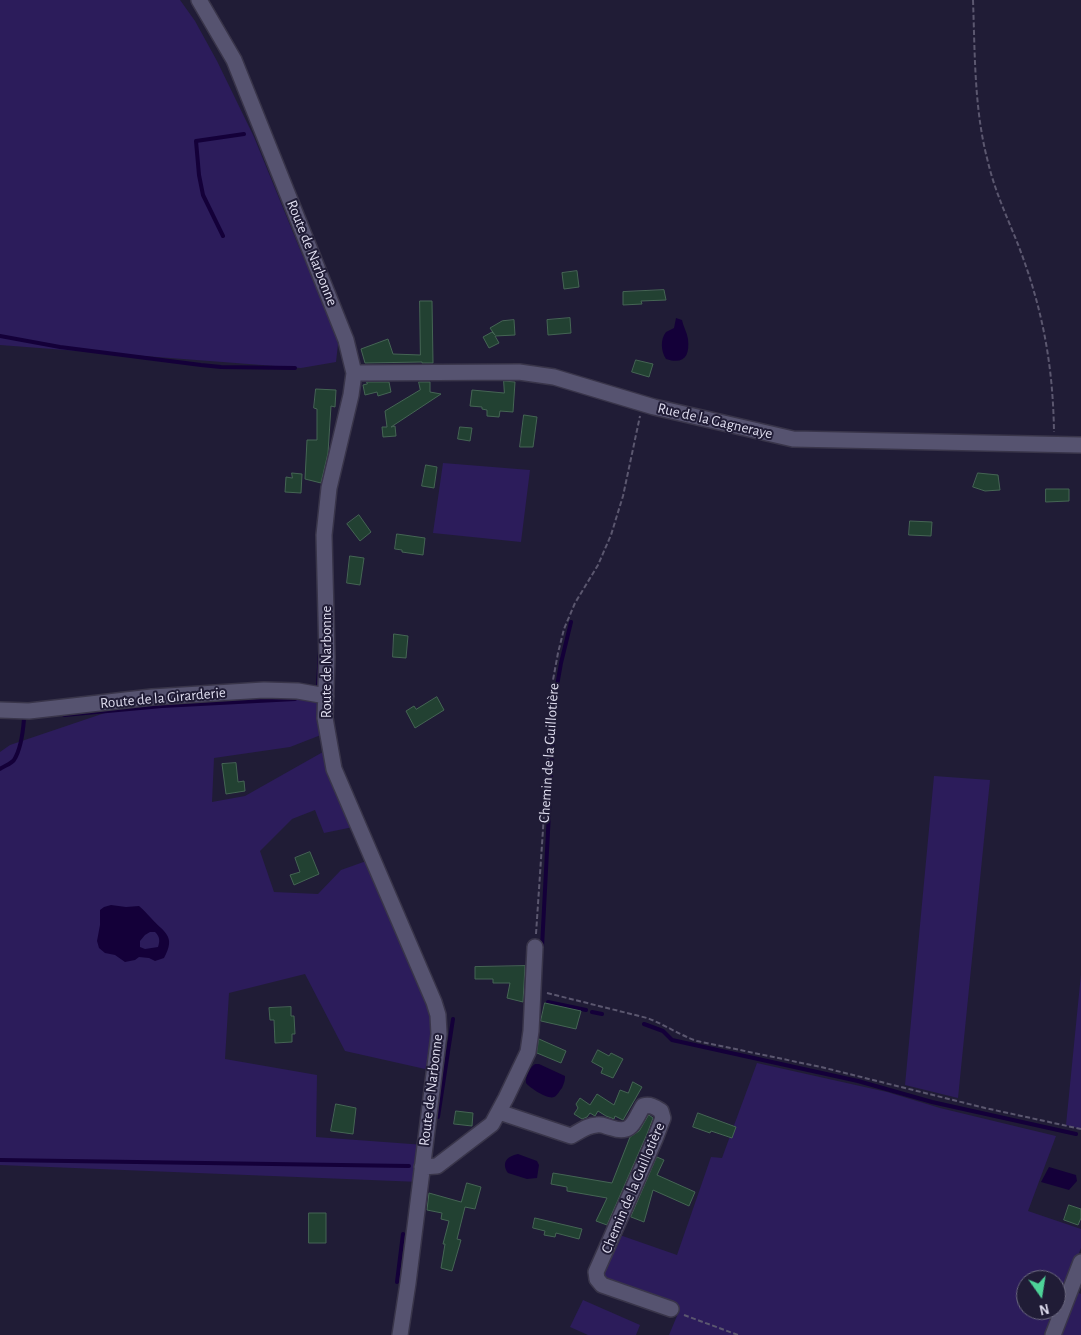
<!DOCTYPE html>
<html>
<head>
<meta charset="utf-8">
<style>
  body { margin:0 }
  #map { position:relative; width:1081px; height:1335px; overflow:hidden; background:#201c36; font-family:"Alegreya Sans",sans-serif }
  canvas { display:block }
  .north { position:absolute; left:1016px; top:1270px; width:50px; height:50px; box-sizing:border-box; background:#201c36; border:1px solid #6c6980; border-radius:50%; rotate:167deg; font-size:14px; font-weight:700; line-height:20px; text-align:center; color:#dfddef }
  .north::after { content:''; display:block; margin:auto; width:18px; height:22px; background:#4ed399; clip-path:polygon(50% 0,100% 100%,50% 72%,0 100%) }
</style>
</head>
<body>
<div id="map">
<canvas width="1081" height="1335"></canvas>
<div class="north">N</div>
</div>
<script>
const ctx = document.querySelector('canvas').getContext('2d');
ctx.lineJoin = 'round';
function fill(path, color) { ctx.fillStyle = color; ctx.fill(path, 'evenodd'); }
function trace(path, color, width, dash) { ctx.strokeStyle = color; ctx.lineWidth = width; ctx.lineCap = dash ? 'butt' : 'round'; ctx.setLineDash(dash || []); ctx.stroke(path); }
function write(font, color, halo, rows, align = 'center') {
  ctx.font = font + ' "Alegreya Sans",sans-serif'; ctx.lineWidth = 4; ctx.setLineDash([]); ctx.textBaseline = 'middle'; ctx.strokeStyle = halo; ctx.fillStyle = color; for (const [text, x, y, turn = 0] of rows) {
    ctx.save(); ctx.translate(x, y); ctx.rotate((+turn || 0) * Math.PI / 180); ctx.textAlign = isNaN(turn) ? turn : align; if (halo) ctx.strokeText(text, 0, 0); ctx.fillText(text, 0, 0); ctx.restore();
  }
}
fill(new Path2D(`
  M0,0H180L195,21L217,61L254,137L301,252L334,321L338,344L336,362L301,368L0,345Z
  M443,463L530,470L521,542L433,533Z
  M326,696V733L290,747L214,758L212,802L245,796L330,748L358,826L324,833L315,810L292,819L260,851L274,892L318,894L341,870L372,859L434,1002V1071L345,1051L305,974L229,993L225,1059L317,1075L316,1137L425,1145L420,1182L0,1165V752L10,745L152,697Z
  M934,776L990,780L958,1098L905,1085Z
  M1081,974V1129L1066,1125Z
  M757,1063L887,1092L940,1108L1056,1136L1028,1211L1081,1229V1248L1047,1335H669L679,1311L602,1285L614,1233L677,1255L711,1157L722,1158ZM1026,1280H1056V1310H1026Z
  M1077,1292L1081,1294V1335H1060Z
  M583,1300L640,1325L636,1335H588L570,1327Z`), '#2c1c5b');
fill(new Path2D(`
  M676,318L682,320C683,326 687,332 688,339C690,356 684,365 666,359C661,352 660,339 666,332L674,328Z
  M111,905L126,907L139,906C144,910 147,914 151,918C163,932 177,935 164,958L155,961L149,958L139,957L135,960L125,962L115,955L105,953L99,948L97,941L100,925V910L104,907ZM150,932H155C160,937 160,941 158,947L145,949L140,947V941L145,935Z
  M535,1064H539L565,1076C565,1081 564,1083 562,1088C560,1090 557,1096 554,1097C548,1100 530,1088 526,1083C525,1077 530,1067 535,1064Z
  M518,1154L537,1161L539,1165L537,1178L527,1179L508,1173C501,1163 507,1156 518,1154Z
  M1049,1167L1076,1175L1077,1181L1069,1190L1041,1182Z`), '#140039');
trace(new Path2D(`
  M223,236L203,195L199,175L196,141L244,134
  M0,336L60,347L201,365L221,367L295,368
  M318,684L320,651
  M64,715L162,706L295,699
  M0,769C4,766 11,764 14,760C21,749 23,732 24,719
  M542,947L555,697L561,663L571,622
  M548,1002L586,1010
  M592,1012L602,1014
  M644,1024L663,1031L672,1040L858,1081L932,1102L1076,1134
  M438,1117L453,1019
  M0,1160L409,1166
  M397,1282L403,1234`), '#140039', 4);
const building = new Path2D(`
  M577,271L579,287L564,289L562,273Z
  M664,290L666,300L641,301L642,304L623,305V292Z
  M420,301H432L433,363H422V362L365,363L361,349L388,339L393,354L420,355Z
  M570,318L571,333L548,335L547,320Z
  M514,320L515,335L495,336L499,343L489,348L483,337L492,332L495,335L490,328L502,321Z
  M636,360L653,364L649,377L632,372Z
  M504,381L515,382L513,412L500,411L499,417L487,416V410L482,409V407L470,406L472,390L504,393Z
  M367,382H389L391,392L378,396L377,392L365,395L363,385L367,384Z
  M419,382H430V392L441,394L391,427L395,426L396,436L383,437L382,427H387L385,411L420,390Z
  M316,389L336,390L335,407L331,406L328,453L321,483L305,479L307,440H317V409L314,408Z
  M524,415L537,417L533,447H520Z
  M460,427L472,428L470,441L458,439Z
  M426,465L437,467L434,488L422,486Z
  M292,473L302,474L301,493L285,492L286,477L292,478Z
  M978,473L998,475L1000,490L985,491L973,487Z
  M1046,489H1069V501L1046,502Z
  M359,515L371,532L360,541L347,524Z
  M910,521L932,522L931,536L909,535Z
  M397,534L425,538L423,555L402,552V550L395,549Z
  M350,556L364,558L360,585L347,583Z
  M394,634L408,636L406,658L393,657Z
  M437,697L444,710L415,728L406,711L414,706L416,709Z
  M236,763L238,782L244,781L245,791L226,794L222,764Z
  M310,852L319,874L294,885L290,875L300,872L295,858Z
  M525,966L523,1002L507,998L510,983H493V979H475V967Z
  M545,1003L581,1011L576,1029L541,1021Z
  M291,1007V1016H294L295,1034H292V1042L275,1043L274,1020H270L269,1008Z
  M539,1039L566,1051L561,1063L537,1053Z
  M598,1050L609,1056L611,1053L623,1059L613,1078L601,1073L603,1068L592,1062Z
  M633,1082L642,1087L623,1120L615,1116L614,1119L606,1116L598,1111L595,1116L590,1113L587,1117L582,1119L574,1114L578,1108L576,1104L580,1098L590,1105L597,1094L614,1105L620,1090L628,1093Z
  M336,1104L356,1108L353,1134L331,1131Z
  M456,1111L473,1113L472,1126L454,1124Z
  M698,1113L736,1127L732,1138L711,1131L710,1133L693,1127Z
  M649,1115L653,1118L647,1134L607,1225L596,1221L607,1198L567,1191V1187L551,1184L553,1173L612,1183L630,1137L639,1131Z
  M657,1157L664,1160L657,1175L695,1192L689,1206L653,1190L644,1222L631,1217Z
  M467,1183L481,1187L475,1209L465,1207L457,1239L461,1240L452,1271L441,1268L445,1244H443L449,1221L441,1219L442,1213L427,1210L429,1193L461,1202Z
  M1069,1205L1081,1209V1218L1078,1225L1064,1220Z
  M309,1213H326V1243H309Z
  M535,1218L582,1229L579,1239L556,1233L555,1237L544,1235L545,1231L533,1228Z`);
fill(building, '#224132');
trace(building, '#456554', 1);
const minor = new Path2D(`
  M199,0L234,60L346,340L354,373L351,395L329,488L324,535L327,657L325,718L334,769L434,1002L438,1015L439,1034L408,1283L400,1335
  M354,373L519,372L554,377L654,407L793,439L1081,445
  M0,710L29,711L152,697L264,690L298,691L326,696
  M499,1112L571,1136C579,1132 587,1125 597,1125C602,1124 607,1127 612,1128C632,1135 634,1121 643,1106C650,1104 655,1107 661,1111L663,1118L655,1139L596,1272L597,1279L602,1285L671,1309
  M422,1167L437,1166L492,1124L506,1098L528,1052L531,1031L535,947
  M1053,1335L1081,1262`);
trace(minor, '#39354a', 18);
trace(new Path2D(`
  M973,0C975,53 974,110 988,162C995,192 1008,219 1019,247C1043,310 1053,366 1054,432
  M536,934L550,725L553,680L558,653L564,629L575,603L598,565L611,535L623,496L640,416
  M547,993L647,1018C664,1024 679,1035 697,1041L821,1067L985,1108L1081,1129
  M684,1315L738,1335`), '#5b576f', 2, [5, 2.5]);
trace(minor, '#565370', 15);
write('15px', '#dfddef', '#201c36', [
  ["Route de Narbonne",312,253,68],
  ["Rue de la Gagneraye",715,421,13],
  ["Route de Narbonne",326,662,-90],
  ["Route de la Girarderie",163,698,-5],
  ["Chemin de la Guillotière",549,753,-86],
  ["Route de Narbonne",431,1090,-83],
  ["Chemin de la Guillotière",633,1188,-67]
]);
</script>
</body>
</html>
